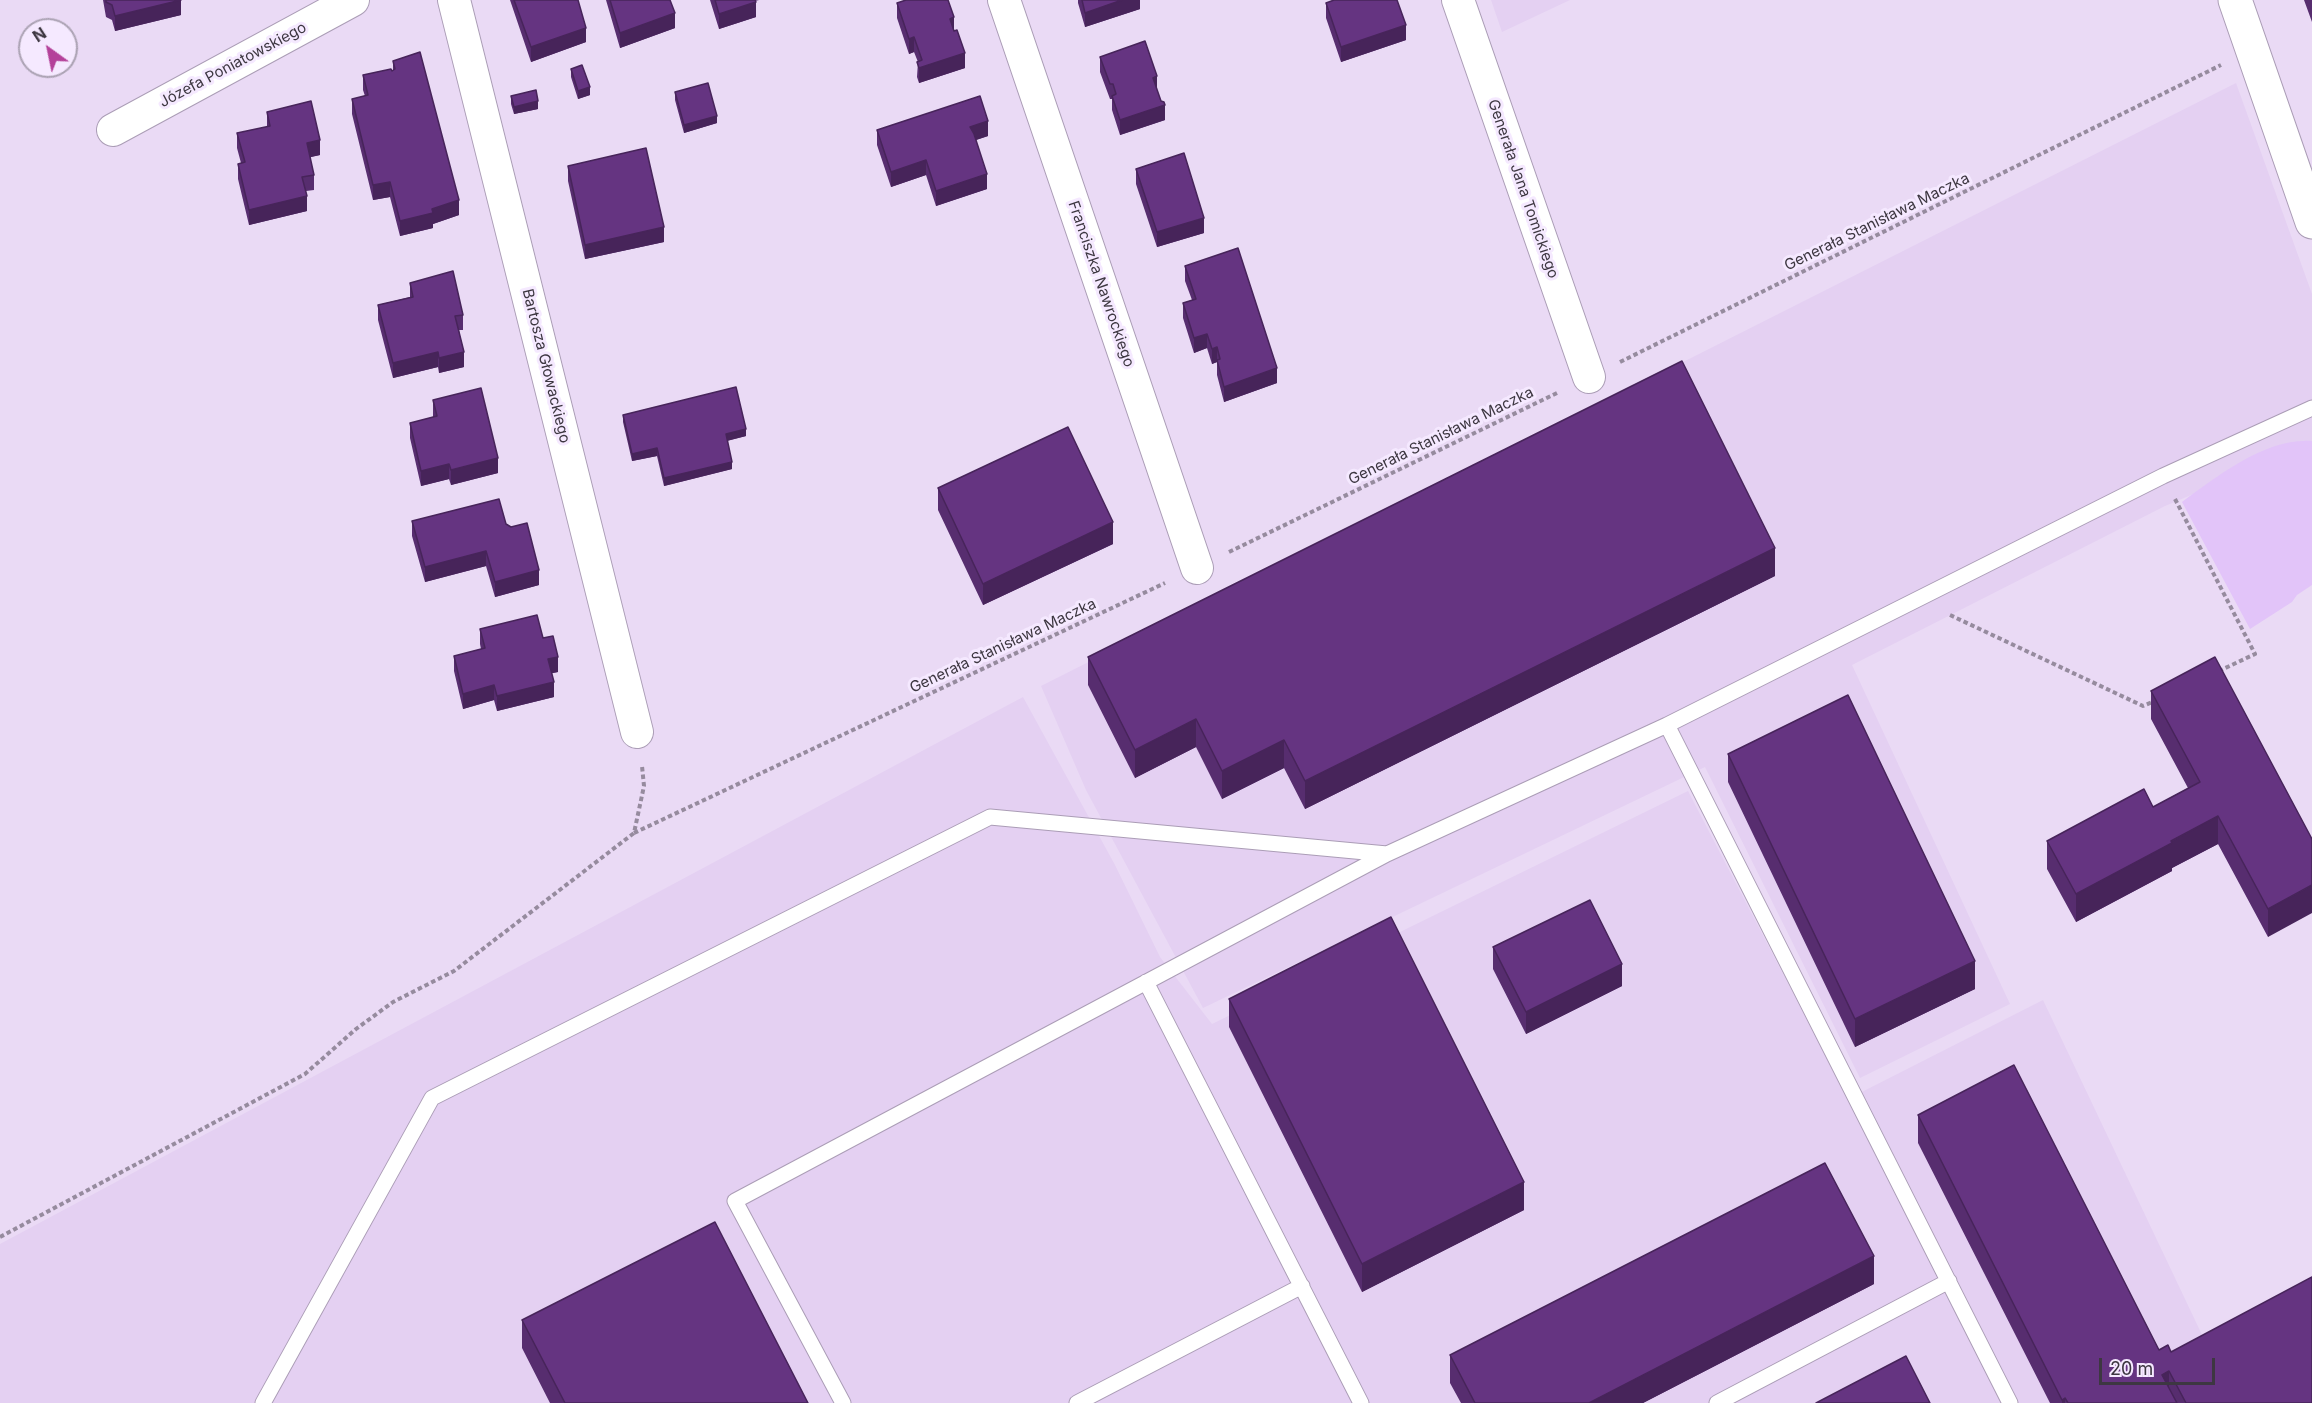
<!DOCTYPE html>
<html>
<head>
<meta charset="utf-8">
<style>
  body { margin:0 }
  #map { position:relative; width:2312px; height:1403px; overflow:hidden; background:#eadaf5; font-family:Inter,sans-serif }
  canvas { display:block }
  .north { position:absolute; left:18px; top:18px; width:60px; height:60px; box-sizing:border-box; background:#f5e9ff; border:2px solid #aba2b3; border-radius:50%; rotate:327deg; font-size:16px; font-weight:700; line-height:24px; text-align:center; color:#3d3741 }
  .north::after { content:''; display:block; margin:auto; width:21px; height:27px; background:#b4419a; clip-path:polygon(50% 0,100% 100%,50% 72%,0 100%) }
  .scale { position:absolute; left:2099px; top:1358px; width:116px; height:27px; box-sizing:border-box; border:3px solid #3d3741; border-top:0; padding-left:8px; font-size:18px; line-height:21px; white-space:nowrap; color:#3d3741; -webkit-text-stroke:4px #f5e9ff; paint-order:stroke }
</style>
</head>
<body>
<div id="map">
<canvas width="2312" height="1403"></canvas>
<div class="north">N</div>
<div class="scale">20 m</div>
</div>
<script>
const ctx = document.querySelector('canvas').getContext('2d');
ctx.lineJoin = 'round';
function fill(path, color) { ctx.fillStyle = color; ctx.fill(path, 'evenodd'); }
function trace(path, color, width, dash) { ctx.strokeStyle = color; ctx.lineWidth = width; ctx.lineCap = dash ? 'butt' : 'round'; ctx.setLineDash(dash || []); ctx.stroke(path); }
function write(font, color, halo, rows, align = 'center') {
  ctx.font = font + ' Inter,sans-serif'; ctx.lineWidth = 6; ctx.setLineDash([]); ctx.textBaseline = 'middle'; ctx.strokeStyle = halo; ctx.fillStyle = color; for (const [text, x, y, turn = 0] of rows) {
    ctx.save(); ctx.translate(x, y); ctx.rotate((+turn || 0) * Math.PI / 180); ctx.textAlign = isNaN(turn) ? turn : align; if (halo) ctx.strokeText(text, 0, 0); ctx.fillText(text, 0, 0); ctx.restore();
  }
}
fill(new Path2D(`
  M1491,0H1570L1502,32Z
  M2236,83L2312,294V444L2165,506L1852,665L2010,1004L1860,1078L1705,767L1203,1008L1086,790L1041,686Z
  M1023,697L1115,865L1160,957L1212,1024L1688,791L1848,1099L2043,1000L2204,1339L2312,1403H0V1244Z`), '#e4d0f2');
fill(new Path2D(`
  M2312,441V585L2297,595L2292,602L2250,629L2182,502C2218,476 2265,438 2312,441Z`), '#e2c4f9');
const lane = new Path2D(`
  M1667,725L2010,1403
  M1146,982L1361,1403
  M263,1403L432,1098L990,817L1387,854L1667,725L2163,476L2312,408
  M843,1403L735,1201L1387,854
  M1077,1403L1302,1286
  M1717,1403L1949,1281`);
const street = new Path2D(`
  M454,0L637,732
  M1004,0L1197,568
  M1458,0L1589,377
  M113,130L353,0`);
const secondary = new Path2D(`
  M2235,0L2312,222`);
trace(lane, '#ab9db6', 17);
trace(street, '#ab9db6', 34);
trace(secondary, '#ab9db6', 35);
trace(new Path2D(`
  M1620,362L2221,65
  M2175,499L2255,654L2219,671
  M1229,552L1557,393
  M1950,615L2143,706L2155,701
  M634,833L1165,583
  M0,1237L305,1074L356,1029L393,1002L454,971L634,833L644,786L642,766`), '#968b9e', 4, [4.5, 3]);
trace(lane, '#fff', 15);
trace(street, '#fff', 32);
trace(secondary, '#fff', 33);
fill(new Path2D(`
  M103,0H181V15L115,31L112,20L106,17Z
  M510,0H578L586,42L531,62Z
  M606,0H670L675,28L620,48Z
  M710,0H759L755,1L756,17L719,29Z
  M1078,0H1140V9L1085,27L1078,3Z
  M2304,0H2312V22Z
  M897,3L954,31L965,68L919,83L917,77L918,62L914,52L909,54L897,18Z
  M1326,3L1406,40L1341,62L1326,18Z
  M1100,57L1157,90L1165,120L1120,135L1112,110V99H1110L1100,72Z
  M393,61L459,215L433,224V228L400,236L390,197L373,200L352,114V99L365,96L363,90V75L393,70Z
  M571,69L590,95L578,99L571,77Z
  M675,92L717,123L684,133L675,100Z
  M511,96L538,109L514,114L511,104Z
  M267,112L320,155L310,157L314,175V190L306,191L307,211L249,225L238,179V164L241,163L237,148V133L267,127Z
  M877,130L988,136L976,140L987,189L936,206L926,175L891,187L877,145Z
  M568,166L664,242L585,259L568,181Z
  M1136,169L1204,233L1157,247L1136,184Z
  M1185,266L1277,383L1224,402L1217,375V362L1212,364L1207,348L1194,353L1183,318V303L1192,300L1185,281Z
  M410,283L463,315V330H459L464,367L439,373L438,367L393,378L378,320V305L410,297Z
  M433,400L498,473L451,485L449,479L421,486L410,438V423L433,417Z
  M623,415L746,436L727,441L732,469L664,486L657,456L632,461L623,422Z
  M938,488L1113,544L983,605L938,510Z
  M412,521L506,524L539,585L495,597L486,566L425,582L412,536Z
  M1775,576L1305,809L1284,768L1222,799L1196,747L1135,778L1088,685V657Z
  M480,629L543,638L558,672L552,673L554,697L497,711L494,700L463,709L454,671V656L481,649L480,644Z
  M2151,691L2312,839L2268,937L2218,844L2172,868V871L2076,922L2047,869V841L2153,807L2188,788L2151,719Z
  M1728,754L1975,989L1855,1047L1728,782Z
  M1493,947L1622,986L1526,1034L1493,969Z
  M1229,999L1524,1210L1362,1292L1229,1027Z
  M1918,1115L2159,1350L2171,1352L2312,1403H2050L1918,1143Z
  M1874,1284L1643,1403H1461L1450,1383V1355Z
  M522,1320L808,1403H550L522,1348Z`), '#572d6f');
fill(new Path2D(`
  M181,0V15L115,31V16Z
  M1122,0H1140V9L1085,27V13Z
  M756,2V17L719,29V14Z
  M675,13V28L620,48V33Z
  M954,17V32L950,19Z
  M1406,25V40L1341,62V47Z
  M586,28V42L531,62V47Z
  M914,37V52L909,54V39Z
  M965,53V68L919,83V68Z
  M1157,76V91L1153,78Z
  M590,87V95L578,99V91Z
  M538,101V109L514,114V107Z
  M1165,105V120L1120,135V120Z
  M717,116V123L684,133V125Z
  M988,121V136L970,142V127Z
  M320,140V155L307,158V143Z
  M926,160V175L891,187V172Z
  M987,174V189L936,206V191Z
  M390,182V197L373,200V185Z
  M307,196V211L249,225V210Z
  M459,200V215L433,224V228L400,236V221Z
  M1204,218V233L1157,247V232Z
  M664,227V242L585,259V245Z
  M1207,334V348L1194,353V338Z
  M1217,347V362L1212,364V349Z
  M438,352V367L393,378V363Z
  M464,352V367L439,373V358Z
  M1277,368V383L1224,402V387Z
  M746,429V436L726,441V434Z
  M657,448V456L632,461V454Z
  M498,458V473L451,485V470Z
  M732,462V469L664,486V478Z
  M449,464V479L421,486V471Z
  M1113,522V544L983,605V584Z
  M1775,548V576L1305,809V781Z
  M486,551V566L425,582V567Z
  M539,570V585L495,597V582Z
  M558,657V672L548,674V659Z
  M554,682V697L497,711V696Z
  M494,685V700L463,709V694Z
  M1196,719V747L1135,778V750Z
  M1284,740V768L1222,799V771Z
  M2218,816V844L2172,868V871L2076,922V894Z
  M2312,885V913L2268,937V909Z
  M1975,961V989L1855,1047V1019Z
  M1622,964V986L1526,1034V1012Z
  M1524,1182V1210L1362,1292V1264Z
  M1874,1256V1284L1643,1403H1589Z
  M2169,1371V1399L2162,1375Z
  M2065,1398V1403H2062V1400Z`), '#47245a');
const building = new Path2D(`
  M106,0H181L115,16L112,5L106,2Z
  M514,0H578L586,28L531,47Z
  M610,0H670L675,13L620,33Z
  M715,0H755L756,2L719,14Z
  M906,0H948L954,17L950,19L954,31L957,30L965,53L919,68L917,62L922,60L914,37L909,39L897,3Z
  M1082,0H1122L1085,13Z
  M1334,0H1397L1406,25L1341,47L1326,3Z
  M1145,41L1157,76L1153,78L1161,101L1164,102L1165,105L1120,120L1112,96L1116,94L1113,84H1110L1100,57Z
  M420,52L459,200L432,209L433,213L400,221L390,182L373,185L352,99L368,95L363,75L391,69L392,71L395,69L393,61Z
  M582,65L590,87L578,91L571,69Z
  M708,83L717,116L684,125L675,92Z
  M536,90L538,101L514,107L511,96Z
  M980,96L988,121L970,127L974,134L987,174L936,191L926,160L891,172L877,130Z
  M311,101L320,140L307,143L314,175L302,177L307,196L249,210L238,164L245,162L237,133L270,126L267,112Z
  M646,148L664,227L585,245L568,166Z
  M1184,153L1204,218L1157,232L1136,169Z
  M1238,248L1277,368L1224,387L1217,360L1220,359L1217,347L1212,349L1207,334L1194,338L1183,303L1196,299L1185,266Z
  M453,271L463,315L455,316L464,352L439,358L438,352L393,363L378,305L413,297L410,283Z
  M1682,361L1775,548L1305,781L1284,740L1222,771L1196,719L1135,750L1088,657Z
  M736,387L746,429L726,434L732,462L664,478L657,448L632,454L623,415Z
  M481,388L498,458L451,470L449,464L421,471L410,423L437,416L433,400Z
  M1068,427L1113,522L983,584L938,488Z
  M499,499L506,524L511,527L527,523L539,570L495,582L486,551L425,567L412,521Z
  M537,615L543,638L553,636L558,657L548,659L554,682L497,696L494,685L463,694L454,656L485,648L480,629Z
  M2215,657L2312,839V885L2268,909L2218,816L2171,841L2172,843L2076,894L2047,841L2144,789L2153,807L2200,782L2151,691Z
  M1848,695L1975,961L1855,1019L1728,754Z
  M1590,900L1622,964L1526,1012L1493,947Z
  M1391,917L1524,1182L1362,1264L1229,999Z
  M2014,1065L2159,1350L2168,1345L2171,1352L2312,1277V1403H2186L2169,1371L2162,1375L2177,1403H2068L2065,1398L2062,1400L1918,1115Z
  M1825,1163L1874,1256L1589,1403H1475L1450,1355Z
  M715,1222L808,1403H565L522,1320Z
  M1906,1356L1930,1403H1816Z`);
fill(building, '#653481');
trace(building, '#47245a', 1.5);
write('15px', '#3d3741', '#f5e9ff', [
  ["Józefa Poniatowskiego",233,65,-28],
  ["Generała Jana Tomickiego",1523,189,71],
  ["Generała Stanisława Maczka",1877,222,-26],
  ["Franciszka Nawrockiego",1101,284,71],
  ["Bartosza Głowackiego",546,366,76],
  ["Generała Stanisława Maczka",1441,436,-26],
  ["Generała Stanisława Maczka",1003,646,-25]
]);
</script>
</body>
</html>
